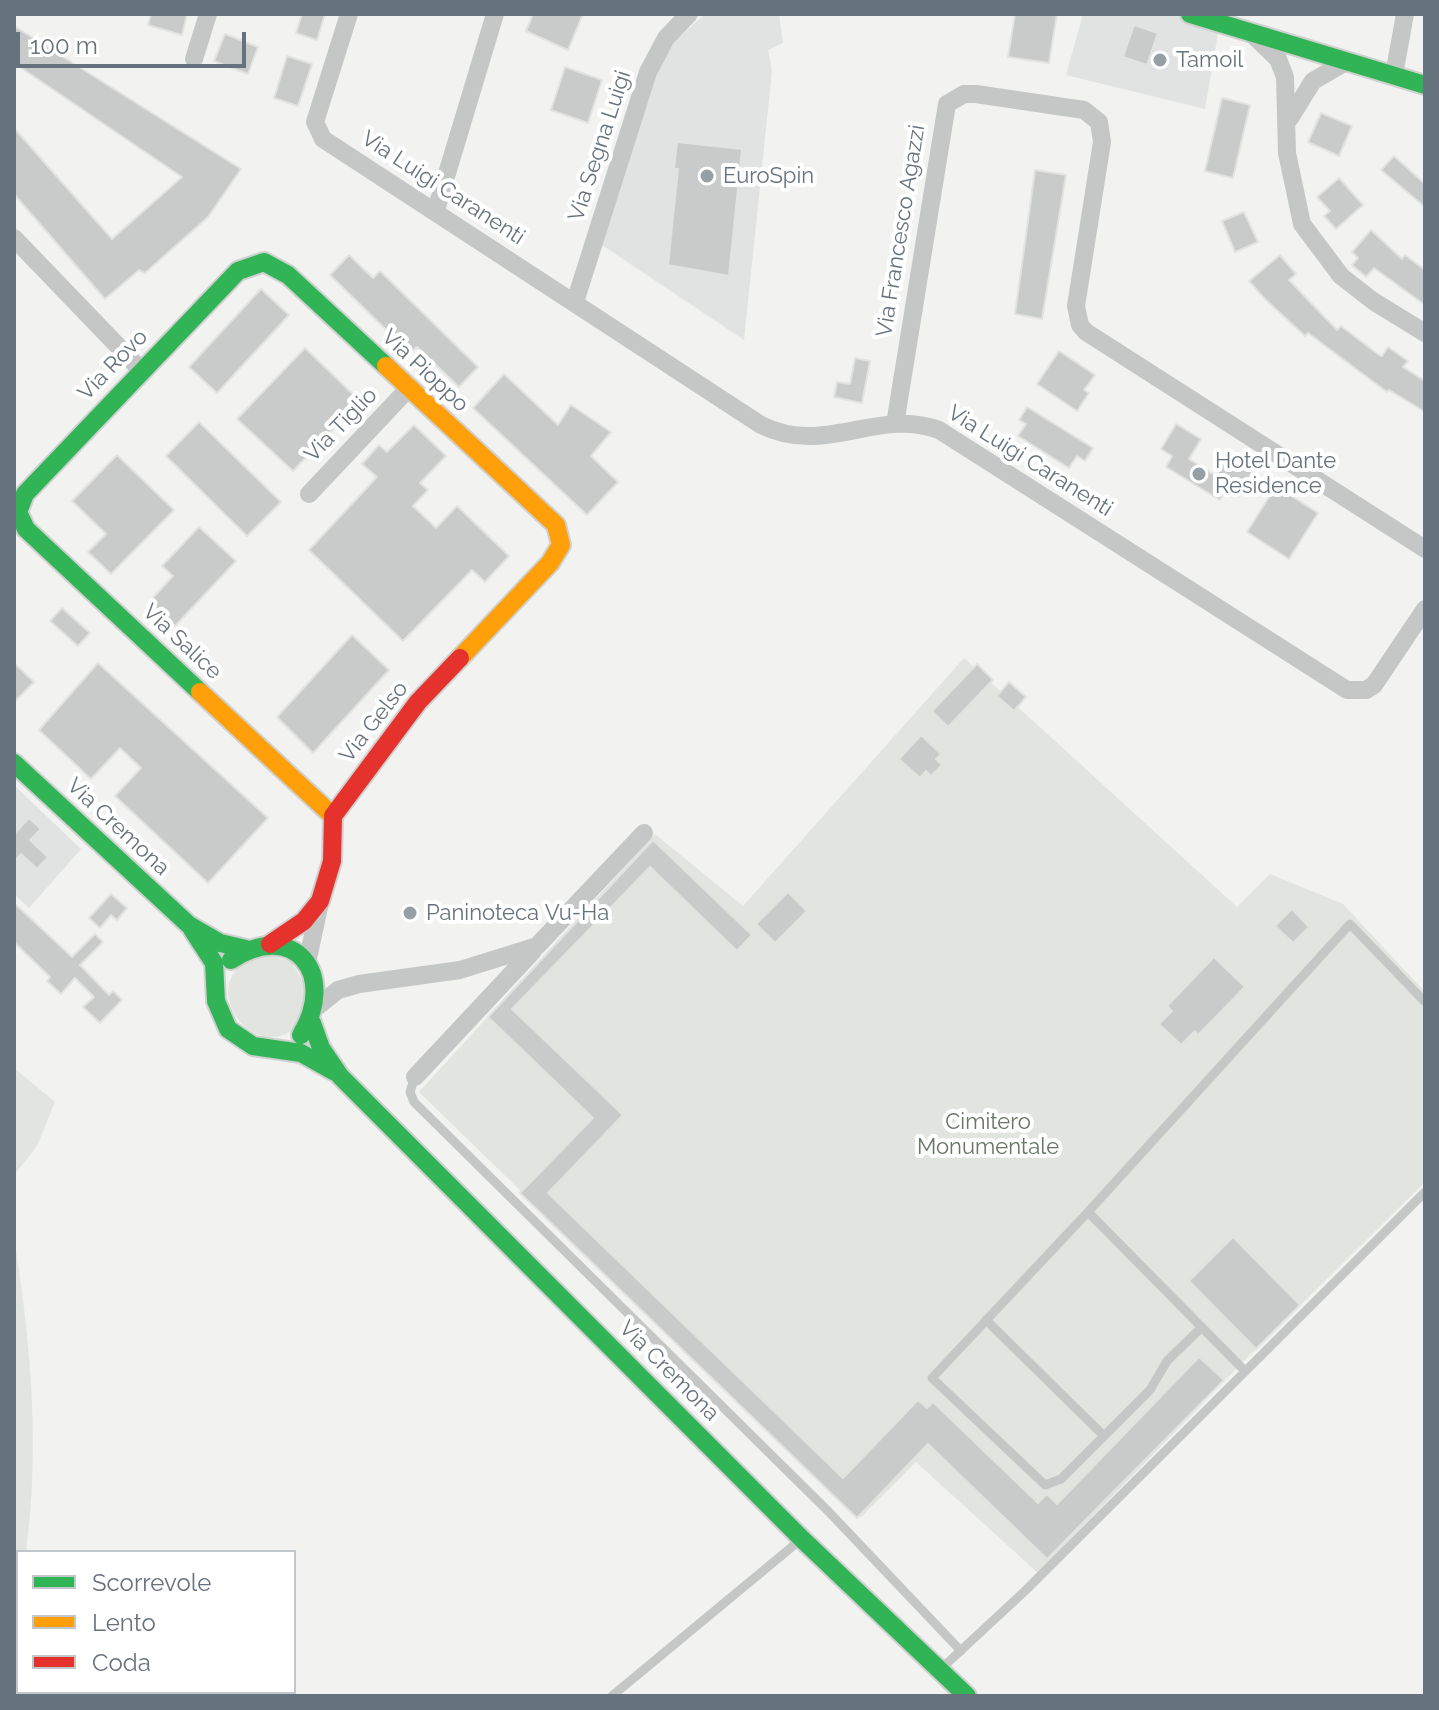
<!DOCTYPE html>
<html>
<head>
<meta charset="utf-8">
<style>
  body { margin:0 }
  #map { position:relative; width:1439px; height:1710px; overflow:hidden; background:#f2f2f1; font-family:Raleway,sans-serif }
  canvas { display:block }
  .frame { position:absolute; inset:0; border:16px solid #66737e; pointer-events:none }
  .legend { position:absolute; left:16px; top:1550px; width:280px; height:144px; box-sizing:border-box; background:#fff; border:2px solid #c2c7cb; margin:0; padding:10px 14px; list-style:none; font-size:24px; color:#66737e }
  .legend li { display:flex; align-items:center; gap:16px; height:40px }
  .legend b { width:40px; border:2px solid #c2c7cb }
  .scale { position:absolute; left:16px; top:32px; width:230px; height:36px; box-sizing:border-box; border:4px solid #66737e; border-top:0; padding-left:10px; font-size:24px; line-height:28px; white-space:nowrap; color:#66737e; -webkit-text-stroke:6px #fff; paint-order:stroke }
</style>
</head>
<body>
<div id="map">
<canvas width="1439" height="1710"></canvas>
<div class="frame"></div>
<ul class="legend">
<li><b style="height:10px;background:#30b455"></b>Scorrevole</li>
<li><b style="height:10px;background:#ff9f0a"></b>Lento</li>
<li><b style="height:10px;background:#e5322d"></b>Coda</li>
</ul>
<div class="scale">100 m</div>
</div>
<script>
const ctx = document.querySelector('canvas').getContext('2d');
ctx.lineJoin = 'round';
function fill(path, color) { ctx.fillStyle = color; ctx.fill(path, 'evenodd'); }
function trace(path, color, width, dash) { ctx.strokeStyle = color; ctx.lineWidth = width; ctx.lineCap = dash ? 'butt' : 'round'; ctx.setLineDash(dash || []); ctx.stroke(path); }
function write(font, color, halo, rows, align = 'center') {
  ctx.font = font + ' Raleway,sans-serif'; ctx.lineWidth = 8; ctx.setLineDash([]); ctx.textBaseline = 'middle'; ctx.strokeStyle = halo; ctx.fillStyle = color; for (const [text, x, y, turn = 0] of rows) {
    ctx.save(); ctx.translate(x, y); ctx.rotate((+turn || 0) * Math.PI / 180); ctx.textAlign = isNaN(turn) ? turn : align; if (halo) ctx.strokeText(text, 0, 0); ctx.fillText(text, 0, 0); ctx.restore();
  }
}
fill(new Path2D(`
  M705,14H779L783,43L768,50L772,71L744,340L602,245L654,76L669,46Z
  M1083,14H1176L1219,27L1205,109L1066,75Z
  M14,785L81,849L29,908L14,894Z`), '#e1e2e2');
fill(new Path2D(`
  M964,658L1237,907L1270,874L1343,904L1425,992V1182L1233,1372L1038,1573L916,1462L861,1517L541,1195L523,1193L419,1092L655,834L743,906Z
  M265,955L291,961L311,996C305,1006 299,1026 289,1032C250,1055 205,992 242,965C249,961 258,958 265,955Z
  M14,1068L55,1102L37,1146L14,1175Z
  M14,1238C31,1342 40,1448 26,1552H18V1692H36L37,1696H14Z`), '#e1e4df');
const building = new Path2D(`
  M151,14H187L182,35L148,25Z
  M302,14H325L317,40L296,33Z
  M533,14H583L568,50L526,31Z
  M1015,14H1057L1049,63L1008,57Z
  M1134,25L1158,33L1147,65L1123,57Z
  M14,26L241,169L208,217L145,273L139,270L105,299L14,194V128L112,239L182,177L14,63Z
  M225,34L258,47L248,74L214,61Z
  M287,56L312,64L298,106L274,98Z
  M565,67L602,80L588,123L551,110Z
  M1222,98L1250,105L1233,178L1205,171Z
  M1321,113L1352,126L1339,156L1308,142Z
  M677,142L742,149L729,276L668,265L678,169H674Z
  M1394,156L1425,184V207L1381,170Z
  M1035,170L1066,175L1042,319L1015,314Z
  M1339,178L1363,205L1336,229L1324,216L1330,211L1317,197Z
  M1244,212L1258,242L1235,252L1222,221Z
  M1371,230L1402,259L1405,255L1425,270V305L1374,268L1366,277L1352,265L1358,258L1352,252Z
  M349,255L373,278L380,271L478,367L459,387L417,347L410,353L330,275Z
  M1280,255L1296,274L1289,280L1337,330L1341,326L1379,355L1382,356L1388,347L1408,361L1403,367L1425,381V412L1389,390L1387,392L1308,333L1305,336L1266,300L1249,281Z
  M261,289L289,315L217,393L189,367Z
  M305,348L360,401L293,471L237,419Z
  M1059,351L1095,375L1084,390L1089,393L1077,411L1037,384Z
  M855,358L870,361L862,403L834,397L837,382L850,384Z
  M504,374L558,425L571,405L611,432L591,456L618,482L587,515L473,408Z
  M1027,407L1093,448L1085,461L1077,456L1069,468L1018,436L1026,424L1019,420Z
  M199,422L281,502L247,536L166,456Z
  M1176,424L1201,439L1189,459L1216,476L1227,457L1252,472L1238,497L1226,490L1220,500L1166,467L1172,456L1161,449Z
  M414,425L446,456L420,483L428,490L413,506L436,528L457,506L509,556L485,582L472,570L403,641L309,550L377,477L362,464L379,445L387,452Z
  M117,455L174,510L111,574L88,552L106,534L72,501Z
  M1276,486L1318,513L1289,559L1247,532Z
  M199,527L236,561L175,626L149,602L173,576L162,566Z
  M62,608L90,633L78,646L50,621Z
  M352,635L389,670L313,753L277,717Z
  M14,663L34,682L14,702Z
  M98,663L268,818L208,883L115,796L141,768L120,748L91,779L39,730Z
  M977,664L993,680L948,727L932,711Z
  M1009,682L1026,697L1014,711L997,696Z
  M921,735L941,754L936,759L942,765L931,776L926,771L920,778L899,759Z
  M29,818L41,829L30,840L48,857L37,869L21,854L14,862V834Z
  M653,840L752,935L737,951L650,867L512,1009L623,1115L548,1193L843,1478L918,1400L927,1408L933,1402L1038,1503L1047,1494L1057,1504L1199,1357L1224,1380L1047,1559L928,1444L857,1518L520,1193L593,1118L488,1017Z
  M788,892L807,911L775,943L756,924Z
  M111,894L127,908L117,920L111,915L100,928L89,918Z
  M14,903L72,957L95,934L103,942L80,965L109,995L113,991L122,1000L100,1023L83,1007L94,997L75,978L61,994L47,981L50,977L14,942Z
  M1292,909L1309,927L1293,943L1275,926Z
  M1214,957L1245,987L1198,1035L1195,1031L1181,1045L1159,1024L1172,1011L1167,1006Z
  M1233,1237L1300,1305L1256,1349L1189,1281Z`);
fill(building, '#c9caca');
trace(building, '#e2e2e1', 2);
const fast = new Path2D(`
  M1190,14L1425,85
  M200,692L26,529L18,512L25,494L238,271L264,262L288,275L386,366
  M14,763L189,925L220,943L246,949
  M192,929L214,963L216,1001L228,1029L253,1046L301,1053L333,1071
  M231,960C294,919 338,974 301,1035
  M312,1023L321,1048L340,1076L802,1539L967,1696`);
const slow = new Path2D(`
  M386,366L556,525L561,545L550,563L460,658
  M200,692L333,816`);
const jam = new Path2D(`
  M270,944L304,921L320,901L332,861L333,816L418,702L460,658`);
trace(fast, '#cfd0d0', 22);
trace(slow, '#cfd0d0', 22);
trace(jam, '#cfd0d0', 22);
trace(new Path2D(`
  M415,1077L410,1092L414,1102L828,1511L961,1651
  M1088,1212L932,1378L1045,1485L1061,1479L1150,1390L1167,1361L1202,1327
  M986,1320L1104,1436
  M1245,1371L1088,1212L1350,924L1425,1002
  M942,1668L1026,1590L1425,1192
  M612,1696L799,1541`), '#c5c7c7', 9);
trace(new Path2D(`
  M349,14L315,122L323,139L761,425C826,457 877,407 939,430L1347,690H1366L1374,685L1425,609
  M1251,33L1278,59L1285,77L1287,153L1302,224L1341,276L1373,301L1425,333
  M194,59L208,14
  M1394,75L1405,14
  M1290,118L1313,81L1346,62
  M436,210L495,14
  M14,238L141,370
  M575,302L648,72L666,38L689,14
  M895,424L947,104L964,94H976L1084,110L1099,122L1102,142L1076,306L1080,325L1086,332L1425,549
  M309,494L408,389
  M307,963L319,907
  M318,1006L338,990L359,984L460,970L537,946L644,833
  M415,1077L533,951`), '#c5c7c7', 18);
trace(fast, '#30b455', 18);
trace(slow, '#ff9f0a', 18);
trace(jam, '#e5322d', 18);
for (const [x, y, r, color] of [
  [1160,60,8,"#979fa6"],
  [707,176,8,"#979fa6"],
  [1199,474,8,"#979fa6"],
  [410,913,8,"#979fa6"]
]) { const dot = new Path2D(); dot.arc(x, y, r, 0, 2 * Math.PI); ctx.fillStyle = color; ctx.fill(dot); trace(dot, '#fff', 3); }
write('22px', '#66737e', '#fff', [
  ["Tamoil",1176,60],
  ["EuroSpin",723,176],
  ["Hotel Dante",1215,461],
  ["Residence",1215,486],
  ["Paninoteca Vu-Ha",426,913]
], 'left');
write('22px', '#66737e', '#fff', [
  ["Via Segna Luigi",600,146,-72],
  ["Via Luigi Caranenti",443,188,33],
  ["Via Francesco Agazzi",901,231,-81],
  ["Via Rovo",113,365,-46],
  ["Via Pioppo",425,371,43],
  ["Via Tiglio",341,425,-46],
  ["Via Luigi Caranenti",1030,461,32],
  ["Via Salice",182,642,43],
  ["Via Gelso",374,722,-52],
  ["Via Cremona",118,827,43],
  ["Via Cremona",669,1371,45]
]);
write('22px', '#677664', '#fff', [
  ["Cimitero",988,1122],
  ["Monumentale",988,1147]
]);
</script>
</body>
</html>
